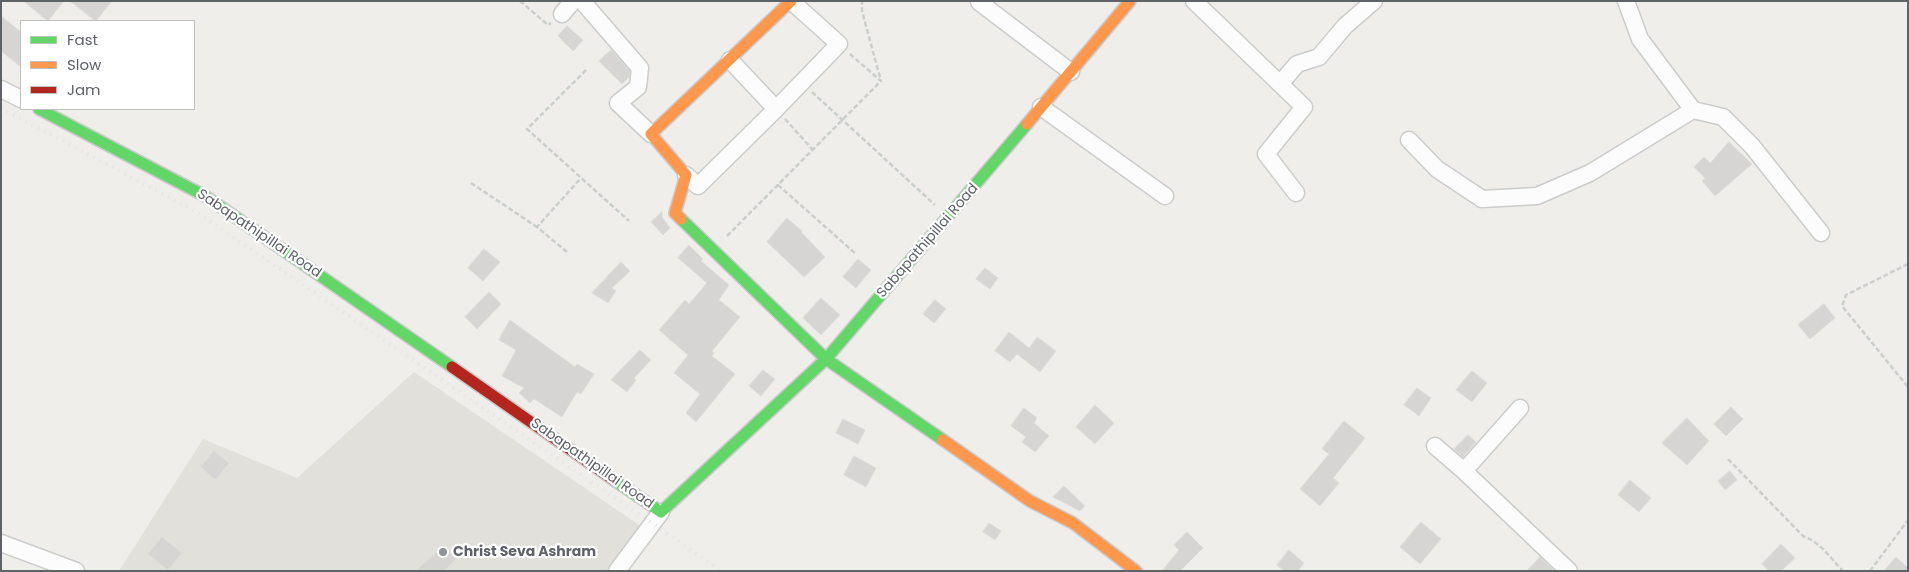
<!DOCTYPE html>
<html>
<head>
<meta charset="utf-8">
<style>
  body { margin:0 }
  #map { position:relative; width:1909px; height:572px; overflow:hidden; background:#efeeea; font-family:Poppins,sans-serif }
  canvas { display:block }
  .frame { position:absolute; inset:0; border:2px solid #5f6368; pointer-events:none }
  .legend { position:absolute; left:20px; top:20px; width:175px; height:90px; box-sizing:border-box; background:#fff; border:1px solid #bfc1c3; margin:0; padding:6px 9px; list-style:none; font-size:15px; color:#5f6368 }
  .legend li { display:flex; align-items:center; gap:10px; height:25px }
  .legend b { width:25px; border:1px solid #bfc1c3 }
</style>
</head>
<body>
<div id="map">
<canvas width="1909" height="572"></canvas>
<div class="frame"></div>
<ul class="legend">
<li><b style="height:6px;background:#63d668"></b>Fast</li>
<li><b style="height:6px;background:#ff974d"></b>Slow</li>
<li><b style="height:6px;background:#b3261e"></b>Jam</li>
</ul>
</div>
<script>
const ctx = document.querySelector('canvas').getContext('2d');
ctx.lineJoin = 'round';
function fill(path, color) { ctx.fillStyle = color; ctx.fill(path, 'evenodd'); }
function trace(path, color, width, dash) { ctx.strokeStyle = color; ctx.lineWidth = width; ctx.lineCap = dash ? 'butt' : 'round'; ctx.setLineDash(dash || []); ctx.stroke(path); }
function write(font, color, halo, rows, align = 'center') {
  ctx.font = font + ' Poppins,sans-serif'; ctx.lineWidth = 4.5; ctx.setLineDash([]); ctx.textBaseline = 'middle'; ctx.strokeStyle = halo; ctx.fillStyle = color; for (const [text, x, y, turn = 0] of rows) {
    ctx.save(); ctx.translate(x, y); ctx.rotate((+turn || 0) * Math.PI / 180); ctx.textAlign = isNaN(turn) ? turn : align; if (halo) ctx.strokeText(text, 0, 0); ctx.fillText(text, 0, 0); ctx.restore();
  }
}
fill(new Path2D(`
  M414,372L645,529L612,571H119L203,439L297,478Z`), '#e2e0da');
const building = new Path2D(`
  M24,1H64L48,21Z
  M70,1H112L96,21Z
  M1,16L21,32V67L1,51Z
  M567,26L583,40L573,51L558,36Z
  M611,50L630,71L629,77L622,84L599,61Z
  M1729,142L1752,164L1715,196L1702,181L1705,178L1694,167L1704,157L1710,163Z
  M662,212V217L670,228L663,235L651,222Z
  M787,218L802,231L801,232L825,257L804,277L767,242Z
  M689,245L703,259L701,261L729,285L719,300L740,317L712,351L714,353L712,356L735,374L696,422L686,413L700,394L674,373L688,355L659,330L685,300L689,304L707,283L678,258Z
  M484,249L500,262L483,281L468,268Z
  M858,259L871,270L856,288L843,277Z
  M621,262L630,271L612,288L616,291L608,303L592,293Z
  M985,268L998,278L990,289L976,279Z
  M489,292L501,304L477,329L465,317Z
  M821,298L840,315L821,335L803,318Z
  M935,300L946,309L934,323L923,314Z
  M1824,304L1835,318L1810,339L1798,325Z
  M510,320L575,367L577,364L594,374L581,394L577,392L562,417L534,399L530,403L519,393L524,388L502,376L516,350L499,340Z
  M1009,332L1029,348L1037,337L1056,351L1040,372L1017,354L1010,362L995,351Z
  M640,350L651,360L634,378L636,380L627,392L611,380Z
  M763,370L775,379L761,396L749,386Z
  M1472,371L1487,383L1472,402L1456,390Z
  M1417,388L1431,398L1419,416L1404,405Z
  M1095,405L1114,423L1095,444L1076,427Z
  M1731,407L1743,419L1726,436L1714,424Z
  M1024,408L1037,418L1034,423L1049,436L1035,452L1022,442L1026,437L1011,426Z
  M1687,418L1709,441L1687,465L1662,443Z
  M843,419L865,430L858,444L836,433Z
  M1344,421L1365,438L1333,478L1339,483L1320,506L1300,489L1329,454L1322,449Z
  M1468,435L1476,442L1463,457L1454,449Z
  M214,451L229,463L215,480L201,467Z
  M854,456L876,468L866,487L844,475Z
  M1730,471L1737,480L1725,490L1718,481Z
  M1630,480L1651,498L1639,512L1618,495Z
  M1064,486L1085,506L1080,511L1053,497Z
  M1421,522L1441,539L1420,564L1400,547Z
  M989,523L1001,531L995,540L983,532Z
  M1187,532L1203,548L1180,571H1162L1179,550L1174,545Z
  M162,537L182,553L168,570L148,554Z
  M1781,544L1795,558L1781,571H1769L1762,564Z
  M444,546L456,559L444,571H416Z
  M1289,550L1304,563L1298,571H1284L1277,565Z
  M1540,557L1554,571H1527Z
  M1896,557L1908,568V571H1884Z`);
fill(building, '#d6d5d3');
trace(building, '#deddd9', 1);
const street = new Path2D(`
  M582,1L640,68L638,87L618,103L651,134
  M1194,1L1280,84L1297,64L1319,57L1345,26L1374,1
  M979,2L1071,72
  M562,14L573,1
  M1280,84L1304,107L1266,154L1296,193
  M1,89L21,99
  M1041,107L1165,196
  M776,109L839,44L791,1
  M1693,110L1723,117L1752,146L1821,233
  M1409,140L1437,169L1482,199L1537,196L1590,173L1693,110L1640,39L1626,1
  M686,175L698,186L776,109L730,60
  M1520,408L1464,471L1569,571
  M1435,446L1464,471
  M1,543L76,571
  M617,571L661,512`);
const fast = new Path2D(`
  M39,109L205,196L452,367
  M681,219L826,359L943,440
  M614,480L661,512L826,359L1027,124`);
const slow = new Path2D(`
  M1027,124L1130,1
  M681,219L675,213L686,175L651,134L791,1
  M943,440L1030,501L1073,523L1136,571`);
const jam = new Path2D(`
  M452,367L614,480`);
trace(street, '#cbcccc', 19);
trace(fast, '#cacacb', 14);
trace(slow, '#cacacb', 14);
trace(jam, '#cacacb', 14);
trace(new Path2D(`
  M520,1L548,25L551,23
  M850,54L881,81L862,11V1
  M586,70L527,129L629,221
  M812,92L935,205
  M785,119L813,150
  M471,183L537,227
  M778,185L856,254
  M727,236L881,81
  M567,252L537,227L581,178
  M1908,264L1846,295L1842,306L1908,387
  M1728,459L1803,536C1823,544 1828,556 1843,571
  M1870,571L1908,520`), '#cacfcc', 2.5, [5, 2.5]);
trace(street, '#fdfcfc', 16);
trace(fast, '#63d668', 11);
trace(slow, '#ff974d', 11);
trace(jam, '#b3261e', 11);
trace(new Path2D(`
  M1,108L195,211L722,571`), '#e4e4e4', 4, [1, 6]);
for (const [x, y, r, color] of [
  [443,552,5,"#919496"]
]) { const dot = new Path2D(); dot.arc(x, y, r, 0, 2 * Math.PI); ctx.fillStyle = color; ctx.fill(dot); trace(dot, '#fff', 2); }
write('14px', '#5f6368', '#fff', [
  ["Sabapathipillai Road",259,234,34],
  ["Sabapathipillai Road",928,241,-49],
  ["Sabapathipillai Road",592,464,35]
]);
write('bold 14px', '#5f6368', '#fff', [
  ["Christ Seva Ashram",453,552]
], 'left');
</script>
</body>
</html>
